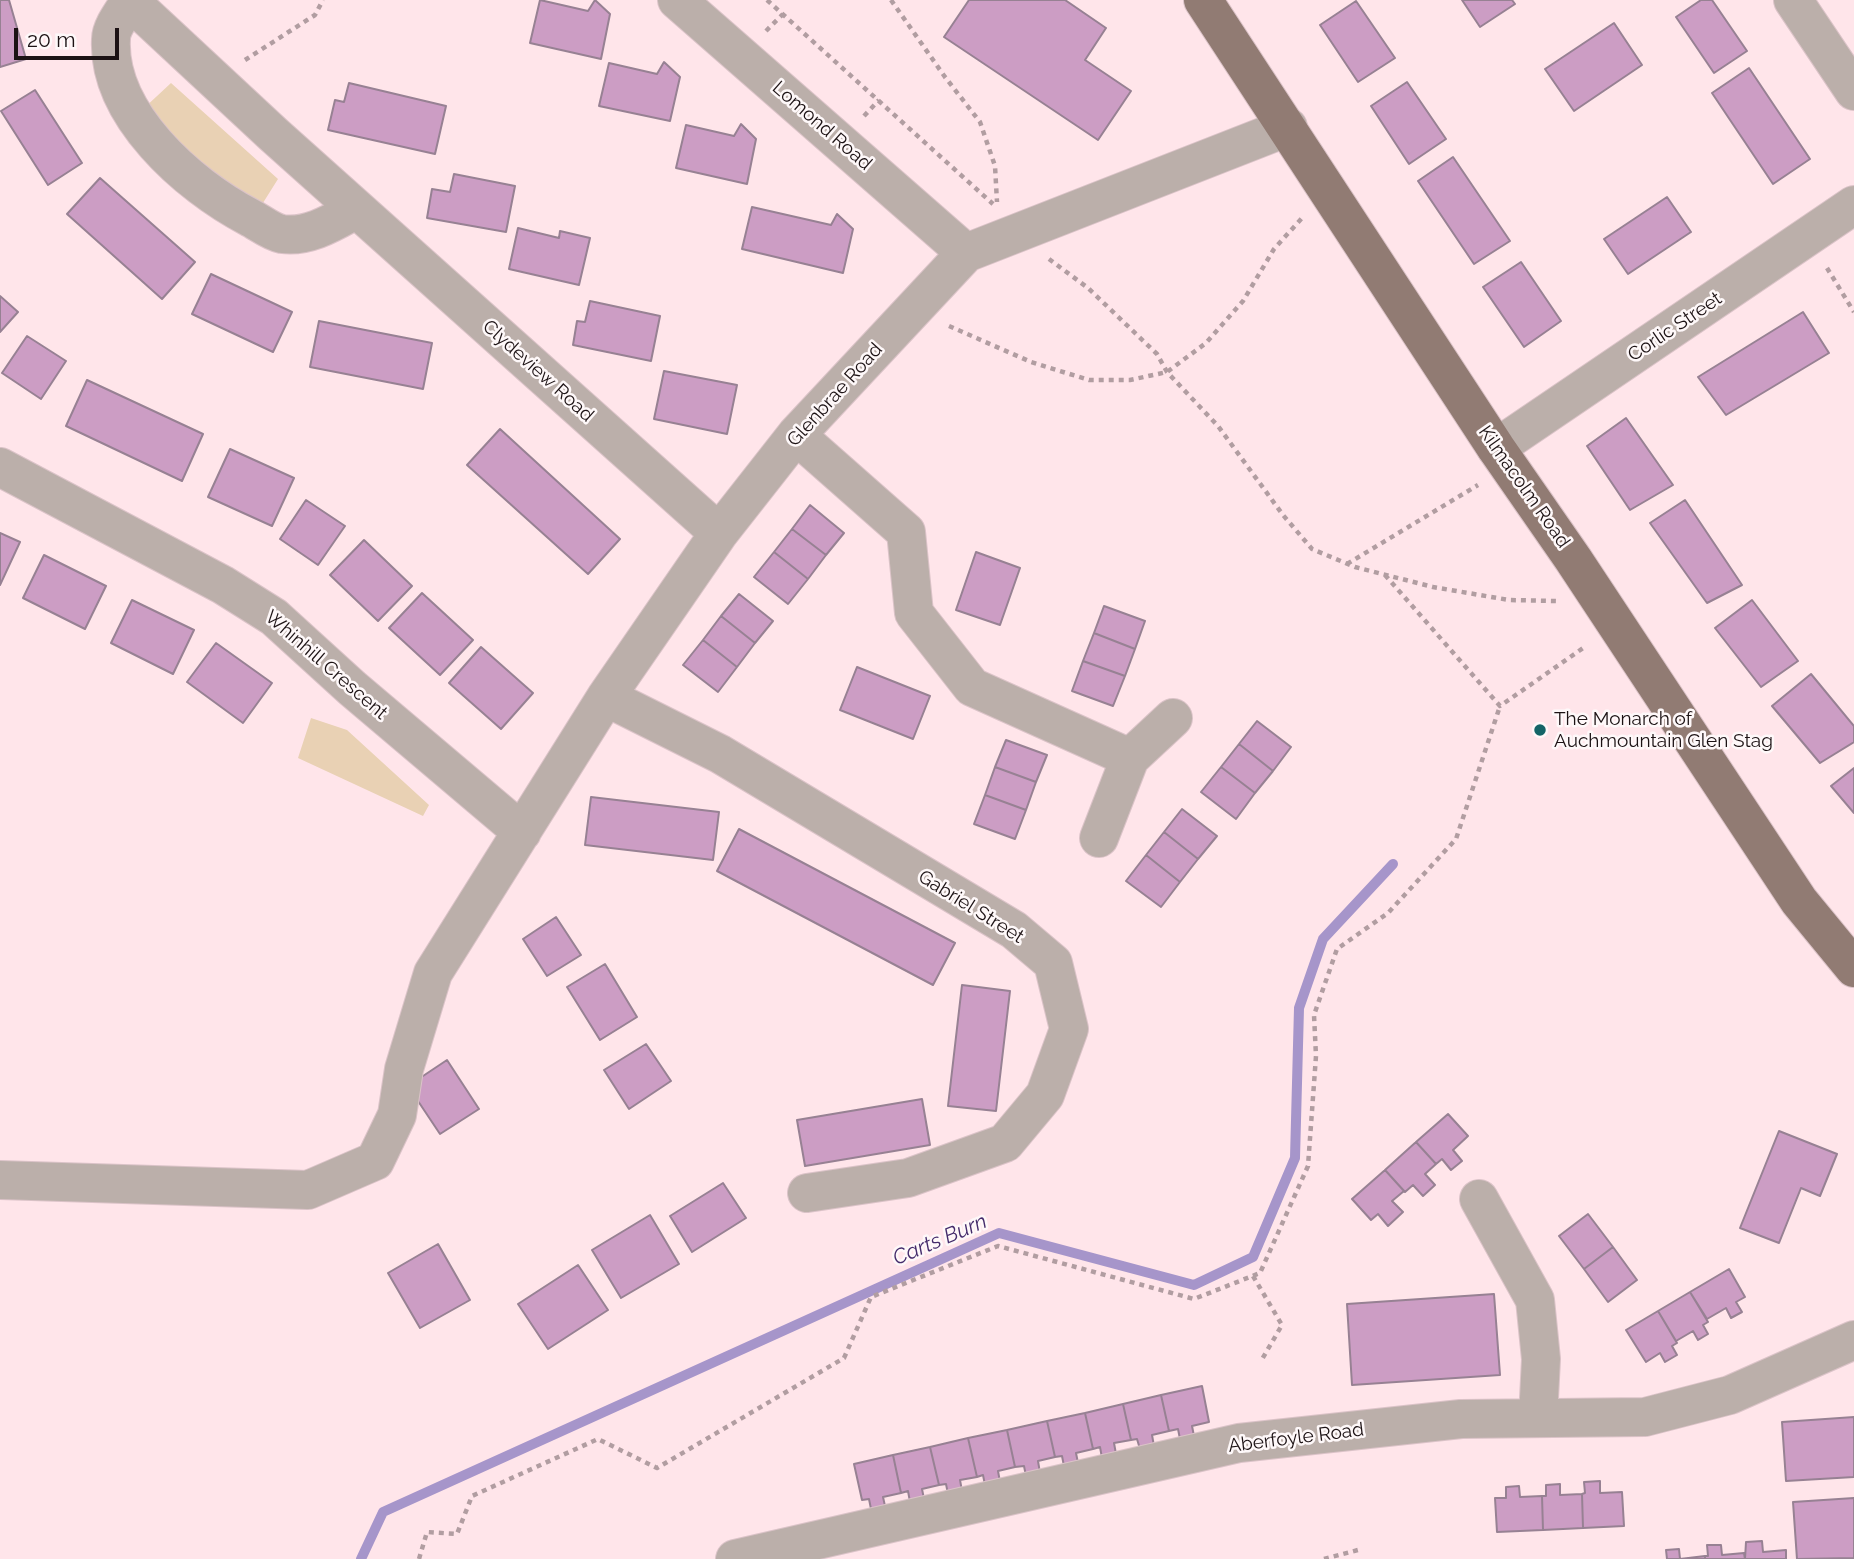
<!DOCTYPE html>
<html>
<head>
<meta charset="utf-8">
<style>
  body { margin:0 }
  #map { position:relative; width:1854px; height:1559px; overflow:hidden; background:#ffe5ea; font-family:Raleway,sans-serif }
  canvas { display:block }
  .scale { position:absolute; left:14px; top:28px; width:105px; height:32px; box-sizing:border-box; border:4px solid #1c1214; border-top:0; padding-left:9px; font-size:21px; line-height:24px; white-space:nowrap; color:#1c1214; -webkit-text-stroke:5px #fef8f9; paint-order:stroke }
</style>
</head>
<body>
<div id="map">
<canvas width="1854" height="1559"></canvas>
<div class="scale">20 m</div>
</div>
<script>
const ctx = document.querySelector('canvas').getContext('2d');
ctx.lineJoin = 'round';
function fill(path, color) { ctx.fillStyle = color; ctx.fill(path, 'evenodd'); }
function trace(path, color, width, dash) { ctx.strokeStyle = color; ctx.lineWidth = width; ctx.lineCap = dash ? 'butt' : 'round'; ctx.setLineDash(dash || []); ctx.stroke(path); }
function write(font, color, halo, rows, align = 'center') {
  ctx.font = font + ' Raleway,sans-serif'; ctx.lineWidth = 5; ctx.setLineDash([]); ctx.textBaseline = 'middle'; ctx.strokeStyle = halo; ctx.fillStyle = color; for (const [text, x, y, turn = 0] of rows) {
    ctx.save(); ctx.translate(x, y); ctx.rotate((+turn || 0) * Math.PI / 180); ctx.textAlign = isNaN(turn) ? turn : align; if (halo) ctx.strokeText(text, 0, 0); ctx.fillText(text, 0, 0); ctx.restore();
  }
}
fill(new Path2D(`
  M171,83L278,179L256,214L142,110Z
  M311,718L347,730L429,805L423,816L298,758Z`), '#e9d1b4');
trace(new Path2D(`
  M361,1559L383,1512L999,1233L1194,1285L1253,1257L1295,1158L1299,1008L1323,939L1393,864`), '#a695ca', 10);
const building = new Path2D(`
  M0,0H9L26,59L0,67Z
  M540,0L588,11L595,0L610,14L601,59L530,43Z
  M969,0H1065L1106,28L1085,60L1131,91L1098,140L944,37Z
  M1462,0H1512L1515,4L1480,27Z
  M1701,0H1712L1747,51L1714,73L1676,17Z
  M1356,1L1395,58L1358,82L1320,25Z
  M1614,23L1642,65L1574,111L1545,69Z
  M664,62L680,77L670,121L599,106L609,63L657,74Z
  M1749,68L1810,159L1773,184L1712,93Z
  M1407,82L1446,139L1409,164L1371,106Z
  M349,83L446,106L435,154L328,130L335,100L344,102Z
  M35,90L82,163L48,185L1,111Z
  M741,124L756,139L747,184L676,168L686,125L734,136Z
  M1453,157L1510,241L1474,264L1418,181Z
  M454,174L515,186L506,232L427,218L432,189L450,192Z
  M100,178L195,262L162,299L67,214Z
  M1667,197L1691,232L1628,274L1604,239Z
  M752,207L831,225L837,214L853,229L843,273L742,249Z
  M518,228L559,238L560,231L590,238L579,285L509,269Z
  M1521,262L1561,321L1524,347L1483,287Z
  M211,274L292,312L273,352L192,314Z
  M0,296L18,312L0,332Z
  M590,301L660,316L651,361L573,345L577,321L585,322Z
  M1803,312L1829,353L1726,415L1698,377Z
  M319,321L432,343L423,389L310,367Z
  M27,336L66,361L41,399L2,373Z
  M664,371L737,385L727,434L654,419Z
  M87,380L203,434L182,481L66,426Z
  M1626,418L1673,485L1630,510L1587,446Z
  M500,429L620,539L588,574L467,465Z
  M230,449L294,478L272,526L208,497Z
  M306,500L345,526L318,565L280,539Z
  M1685,500L1742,585L1707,603L1650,523Z
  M810,505L844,533L826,555L792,529Z
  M792,529L826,555L808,579L774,552Z
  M0,533L20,542L0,585Z
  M364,540L412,586L378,621L330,575Z
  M774,552L808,579L788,604L754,577Z
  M976,552L1020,568L1000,625L956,610Z
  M44,555L106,586L85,629L23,598Z
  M422,593L473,640L440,675L389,628Z
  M739,594L773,621L755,643L721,616Z
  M132,600L194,630L173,674L111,643Z
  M1752,600L1798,661L1761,687L1715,628Z
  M1104,606L1145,621L1135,649L1094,633Z
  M721,616L755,643L737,667L703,640Z
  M1094,633L1135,649L1125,676L1083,661Z
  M703,640L737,667L718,692L683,665Z
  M216,643L272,683L243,723L187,682Z
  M481,647L533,693L501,729L449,683Z
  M1083,661L1125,676L1113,706L1072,691Z
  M857,667L930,696L913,739L840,710Z
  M1811,674L1854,726V742L1820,763L1772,706Z
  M1257,721L1291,747L1273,771L1239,744Z
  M1006,740L1047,755L1036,782L995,767Z
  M1239,744L1273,771L1255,793L1221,767Z
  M995,767L1036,782L1026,810L985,795Z
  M1221,767L1255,793L1236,819L1201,792Z
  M1854,768V813L1831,786Z
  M985,795L1026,810L1015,839L974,824Z
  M591,797L719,812L713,860L585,845Z
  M1182,809L1217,836L1198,859L1164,832Z
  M739,829L955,943L933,985L717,871Z
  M1164,832L1198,859L1180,882L1146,855Z
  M1146,855L1180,882L1161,907L1126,881Z
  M556,917L581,955L547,976L523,939Z
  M605,964L637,1017L600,1040L567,987Z
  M962,985L1010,991L996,1111L948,1106Z
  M646,1044L671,1081L629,1109L604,1070Z
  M447,1060L479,1109L440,1134L408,1086Z
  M922,1099L930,1145L805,1166L797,1120Z
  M1448,1114L1468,1136L1453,1150L1462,1161L1451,1170L1442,1159L1436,1164L1416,1142Z
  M1779,1131L1837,1154L1820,1196L1801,1188L1779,1243L1740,1228Z
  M1416,1142L1436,1164L1425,1174L1435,1185L1423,1196L1413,1185L1405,1192L1385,1170Z
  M1385,1170L1404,1191L1392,1201L1403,1212L1388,1226L1378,1214L1371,1220L1352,1199Z
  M723,1183L746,1218L692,1252L670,1216Z
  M1588,1214L1613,1247L1584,1269L1559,1236Z
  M650,1215L679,1264L621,1298L592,1250Z
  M438,1244L470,1300L420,1328L388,1273Z
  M1613,1247L1637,1280L1608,1302L1584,1269Z
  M578,1265L608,1310L548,1349L518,1304Z
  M1729,1269L1745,1297L1736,1302L1742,1312L1731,1318L1726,1308L1707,1319L1690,1292Z
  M1690,1292L1708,1322L1703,1325L1708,1334L1698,1340L1693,1331L1676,1341L1658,1311Z
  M1494,1294L1500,1375L1352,1385L1347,1304Z
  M1658,1311L1677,1343L1672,1346L1677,1355L1665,1362L1660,1353L1646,1362L1626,1330Z
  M1202,1386L1209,1422L1192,1426L1194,1436L1180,1439L1178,1429L1169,1431L1161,1395Z
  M1161,1395L1169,1431L1152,1435L1154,1446L1140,1449L1137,1439L1131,1440L1123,1404Z
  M1123,1404L1131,1440L1114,1443L1116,1454L1102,1458L1100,1447L1093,1449L1085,1413Z
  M1085,1413L1093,1449L1076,1453L1078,1463L1064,1466L1062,1456L1055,1457L1047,1421Z
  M1854,1417V1477L1786,1481L1782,1422Z
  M1047,1421L1055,1457L1038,1461L1040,1473L1026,1476L1024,1466L1015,1467L1007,1430Z
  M1007,1430L1015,1467L998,1471L1000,1482L985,1485L983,1475L977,1477L968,1438Z
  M968,1438L977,1477L960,1480L962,1491L948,1494L946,1484L939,1485L930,1447Z
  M930,1447L939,1485L922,1489L924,1499L910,1502L908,1491L901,1493L893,1455Z
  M893,1455L901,1493L883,1497L885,1506L871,1509L869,1499L862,1500L854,1464Z
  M1600,1481V1493L1622,1492L1624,1526L1583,1528L1582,1494L1585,1493L1584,1482Z
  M1560,1484V1495L1582,1494L1583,1528L1543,1530L1542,1496H1546V1485Z
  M1519,1486L1520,1497L1542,1496L1543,1530L1497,1532L1495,1498H1506V1487Z
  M1854,1498V1558L1797,1559L1793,1502Z
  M1762,1541L1763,1552L1786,1550V1559H1745L1746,1542Z
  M1707,1545H1721L1722,1555L1744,1553L1745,1559H1705V1556H1708Z
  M1679,1549L1680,1559L1705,1556V1559H1667L1666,1550Z`);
fill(building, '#cc9dc4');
trace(building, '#978193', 2);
const minor = new Path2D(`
  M129,0L273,134L719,533
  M677,0L966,253
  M1793,0L1854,91
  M130,1C124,11 111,27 111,39C107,114 188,185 249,217C259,222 271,232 282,234C309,238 335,221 357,209
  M796,435L906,532L914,613L972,687L1130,758
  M1496,448L1854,205
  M0,467L223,585L274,617L352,688L522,832
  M606,697L720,754L1014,930L1053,963L1069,1029L1045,1095L1005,1143L908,1178L807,1193
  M1099,838L1130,758L1173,718
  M0,1180L308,1190L375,1161L397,1115L404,1069L433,973L606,697L719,533L796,435L966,253L1288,127
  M1479,1199L1535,1300L1541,1359L1538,1418
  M735,1559L1239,1443L1461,1419L1645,1417L1730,1395L1854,1340`);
const major = new Path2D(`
  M1203,0L1496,448L1573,559L1799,901L1854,968`);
trace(minor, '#dbc3c8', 40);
trace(major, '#dbc3c8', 40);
trace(new Path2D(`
  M767,0L993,204
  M891,0L945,77L980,122L995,166L997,202
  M766,31L783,14
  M245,60L315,15L323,0
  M864,116L879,100
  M1049,259L1088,288L1157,354L1167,372L1218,426L1283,515L1312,549L1355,567L1433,587L1509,600L1556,601
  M1827,268L1854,312
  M949,326L1031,362L1089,380H1130L1167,372L1206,343L1243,301L1274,249L1302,218
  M1347,564L1478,485
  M1385,575L1500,706L1586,646
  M1253,1276L1282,1325L1261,1361
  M419,1559L427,1532L457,1534L472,1496L598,1439L657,1468L844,1358L871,1297L998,1246L1194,1299L1260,1273L1308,1166L1316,1056L1314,1015L1337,949L1388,913L1456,839L1500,706
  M1324,1559L1358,1550`), '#b19da1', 4.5, [5, 5]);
trace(minor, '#bbafaa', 38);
trace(major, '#917b73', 38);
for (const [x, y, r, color] of [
  [1540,730,7,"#146467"]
]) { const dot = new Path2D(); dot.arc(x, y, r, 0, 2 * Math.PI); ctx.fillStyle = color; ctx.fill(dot); trace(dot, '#fef8f9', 2.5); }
write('19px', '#1c1214', '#fef8f9', [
  ["Lomond Road",822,126,41],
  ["Corlic Street",1675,327,-34],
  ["Clydeview Road",538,371,42],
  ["Glenbrae Road",835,395,-48],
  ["Kilmacolm Road",1524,487,55],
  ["Whinhill Crescent",326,665,41],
  ["Gabriel Street",971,907,32],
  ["Aberfoyle Road",1296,1438,-7]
]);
write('19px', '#1c1214', '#fef8f9', [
  ["The Monarch of",1554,719],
  ["Auchmountain Glen Stag",1554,741]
], 'left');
write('italic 21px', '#442b6b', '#fef8f9', [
  ["Carts Burn",940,1240,-23]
]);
</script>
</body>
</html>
